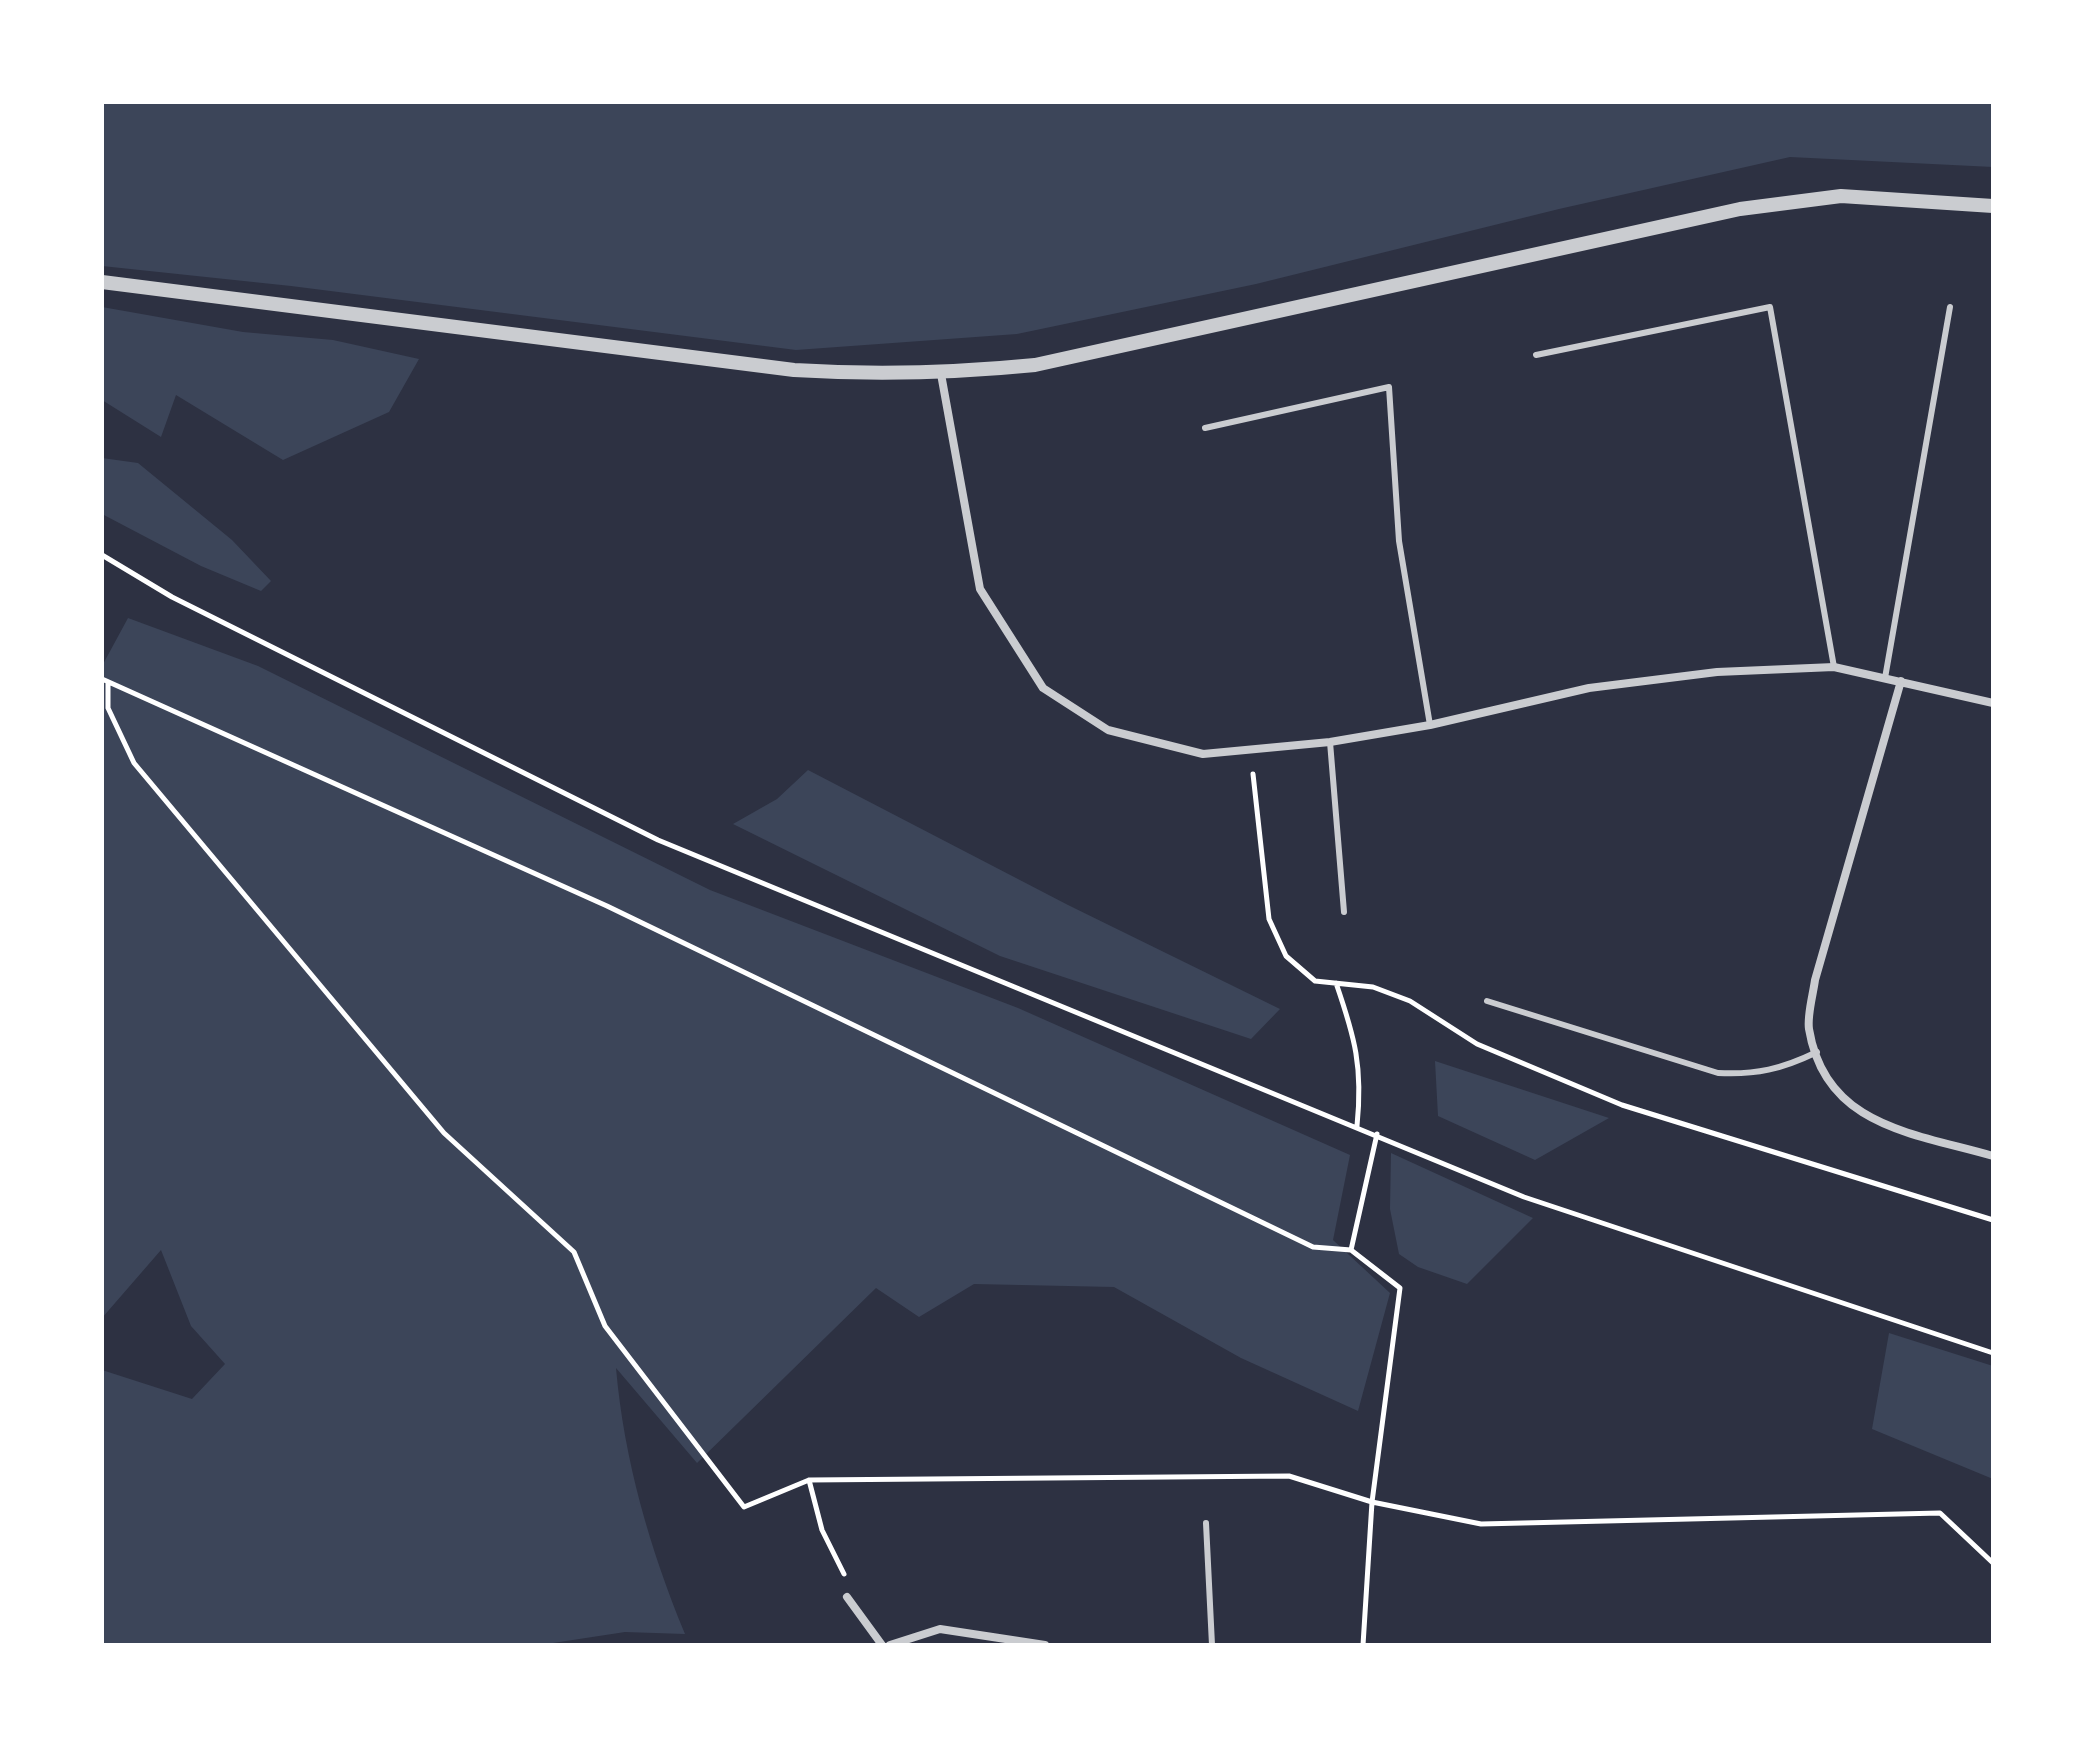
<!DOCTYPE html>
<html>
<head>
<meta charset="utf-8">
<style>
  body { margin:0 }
  #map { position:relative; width:2095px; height:1747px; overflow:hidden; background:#2d3142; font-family:Literata,serif }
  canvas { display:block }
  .frame { position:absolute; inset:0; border:104px solid #fff; pointer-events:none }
</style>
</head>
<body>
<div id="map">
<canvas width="2095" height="1747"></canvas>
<div class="frame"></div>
</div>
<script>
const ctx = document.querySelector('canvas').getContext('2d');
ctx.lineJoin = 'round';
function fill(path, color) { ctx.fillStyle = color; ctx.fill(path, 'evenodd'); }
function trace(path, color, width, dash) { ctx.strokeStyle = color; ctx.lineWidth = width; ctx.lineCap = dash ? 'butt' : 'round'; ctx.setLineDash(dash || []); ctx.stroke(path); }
fill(new Path2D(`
  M102,102H1993V167L1790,157L1559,209L1256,284L1017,334L796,350L291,286L102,266Z
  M102,307L243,332L333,340L419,359L389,412L283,460L176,395L161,437L102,400Z
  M102,458L138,463L232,540L271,581L261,591L201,566L102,514Z
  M128,618L258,666L710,890L1018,1008L1350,1155L1333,1240L1390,1293L1358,1411L1241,1358L1114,1287L974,1284L919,1317L876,1288L697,1463L616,1368C624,1460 650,1549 685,1634L625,1632L540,1645H102V1370L192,1399L225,1364L191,1326L161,1250L102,1318V666Z
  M808,770L1068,905L1280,1009L1251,1039L1000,956L733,824L777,799Z
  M1435,1061L1609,1118L1535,1160L1438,1116Z
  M1391,1153L1533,1218L1467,1284L1418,1267L1399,1254L1390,1209Z
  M1889,1333L1993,1366V1479L1872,1429Z`), '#3c4559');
trace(new Path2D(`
  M102,555L172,597L658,840L1524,1197L1993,1353
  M102,679L607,906L1313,1247L1351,1250L1377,1134
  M108,682V708L134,763L444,1133L574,1252L605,1326L744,1507L809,1480
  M1253,774L1269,919L1286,956L1315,981L1373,987L1410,1001L1477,1044L1622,1105L1993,1220
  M1336,983C1355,1038 1363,1067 1357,1126
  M1351,1250L1400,1288L1372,1502L1363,1645
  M844,1574L822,1530L809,1480L1289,1476L1372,1502L1481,1524L1940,1513L1993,1563`), '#fff', 5);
trace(new Path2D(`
  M1536,355L1770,307L1834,667
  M1205,428L1389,387L1399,541L1430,725
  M1885,678L1950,307
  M1330,742L1344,912
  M1487,1001L1718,1073C1756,1075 1782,1069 1817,1052
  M1206,1523L1212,1645`), '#caccd0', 6);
trace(new Path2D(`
  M941,374L980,589L1043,688L1108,730L1203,754L1330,742L1430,725L1589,688L1717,672L1834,667L1993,703
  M1901,681L1815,980C1813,995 1807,1015 1809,1029C1825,1127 1914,1133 1993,1156
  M847,1597L882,1645
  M890,1645L940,1629L1045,1645`), '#caccd0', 8);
trace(new Path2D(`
  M102,282L794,370C876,375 954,373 1035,365L1740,209L1841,196L1993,206`), '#caccd0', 14);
</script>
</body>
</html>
